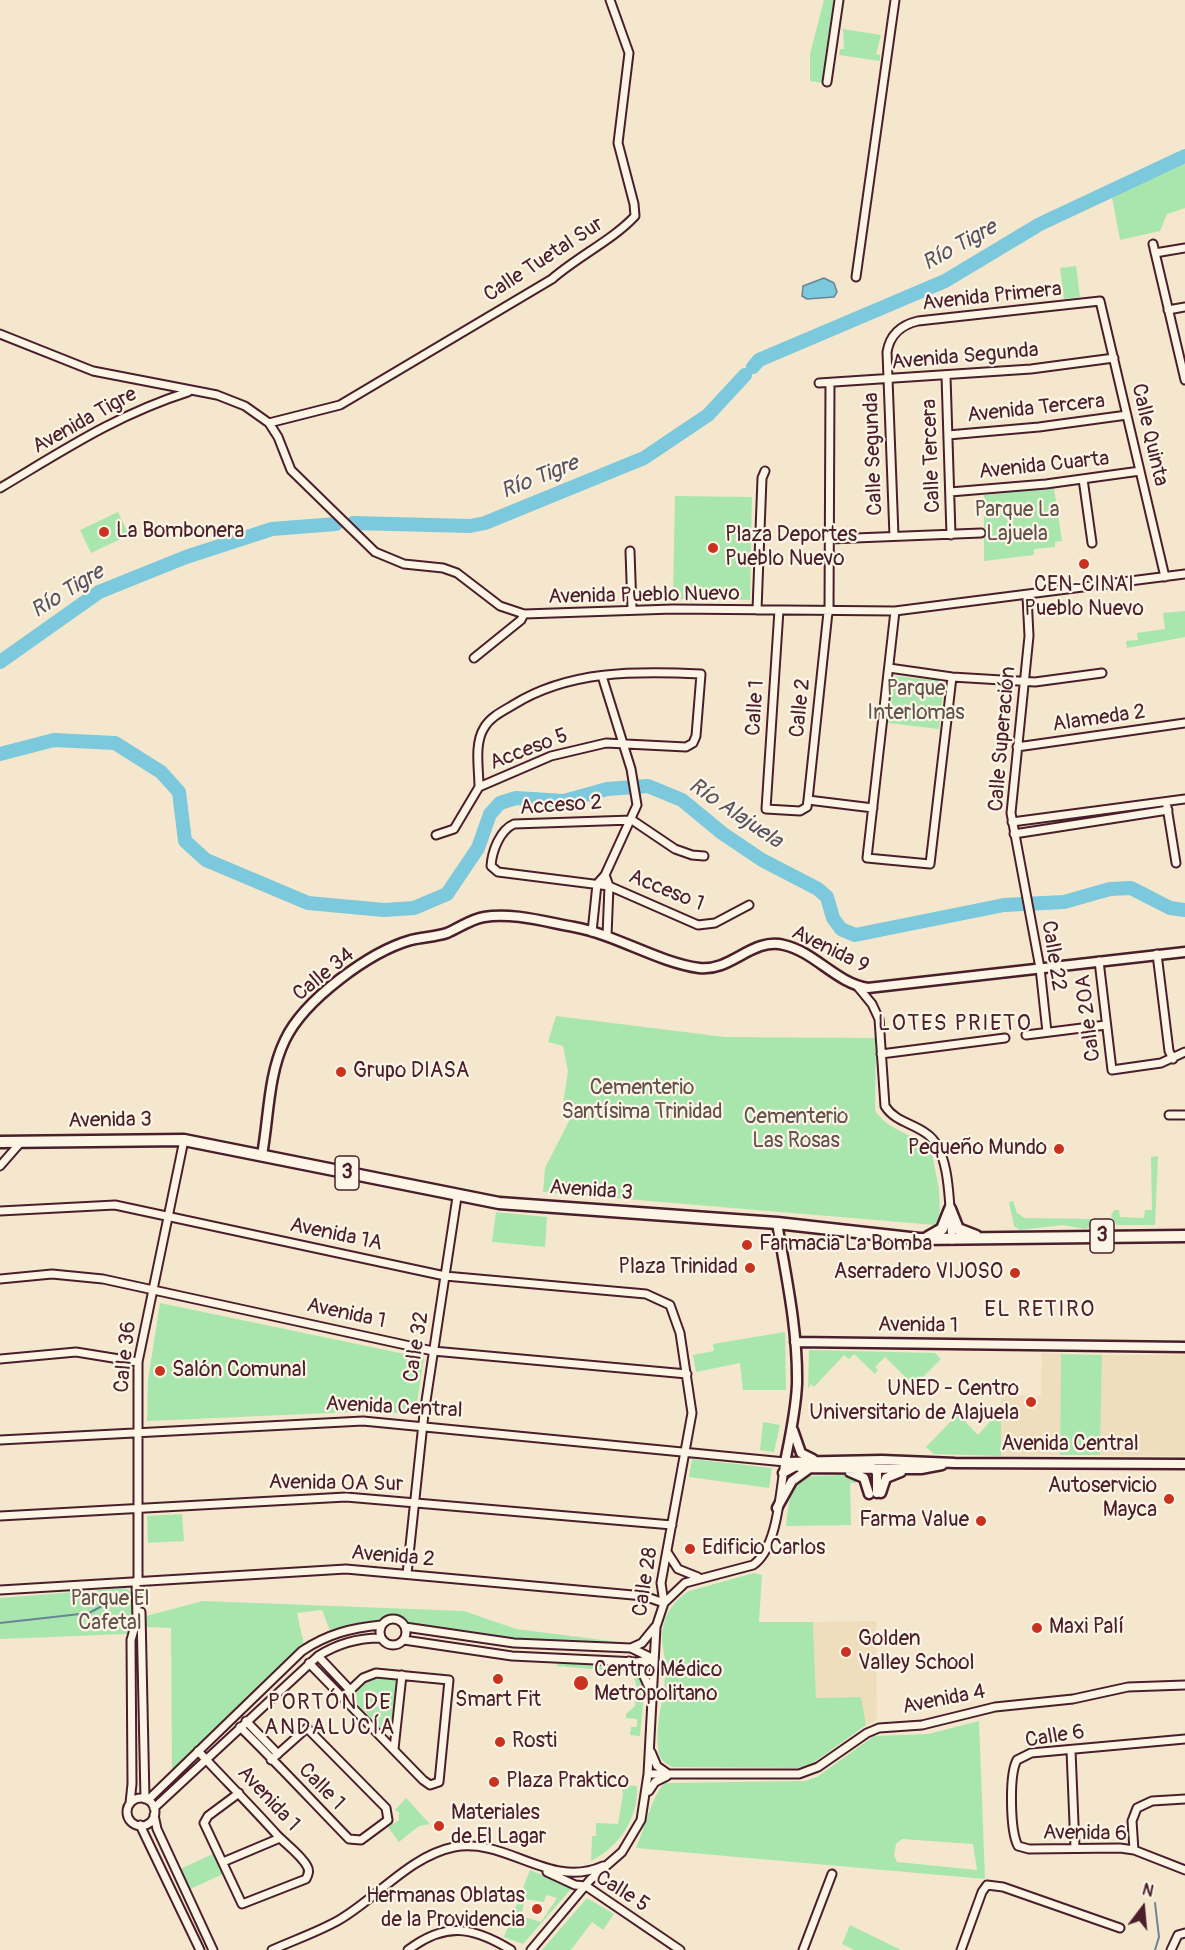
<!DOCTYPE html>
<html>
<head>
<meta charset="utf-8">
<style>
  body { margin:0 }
  #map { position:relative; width:1185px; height:1950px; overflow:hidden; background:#f4e7cd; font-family:Pangolin,sans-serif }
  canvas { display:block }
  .north { position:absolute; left:1113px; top:1878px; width:60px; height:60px; -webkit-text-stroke:4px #fcf5e5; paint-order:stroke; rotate:16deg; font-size:16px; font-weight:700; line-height:24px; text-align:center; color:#4a1f2b }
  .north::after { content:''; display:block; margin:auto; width:21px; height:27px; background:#4a1f2b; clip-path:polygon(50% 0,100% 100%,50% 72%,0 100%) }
</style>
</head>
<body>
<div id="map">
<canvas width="1185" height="1950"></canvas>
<div class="north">N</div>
</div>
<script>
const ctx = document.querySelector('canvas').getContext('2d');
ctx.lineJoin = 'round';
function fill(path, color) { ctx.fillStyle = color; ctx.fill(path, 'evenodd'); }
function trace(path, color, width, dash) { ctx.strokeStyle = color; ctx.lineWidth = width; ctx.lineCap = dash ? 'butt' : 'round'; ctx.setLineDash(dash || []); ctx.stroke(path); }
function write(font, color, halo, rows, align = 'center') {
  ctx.font = font + ' Pangolin,sans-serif'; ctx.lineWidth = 4.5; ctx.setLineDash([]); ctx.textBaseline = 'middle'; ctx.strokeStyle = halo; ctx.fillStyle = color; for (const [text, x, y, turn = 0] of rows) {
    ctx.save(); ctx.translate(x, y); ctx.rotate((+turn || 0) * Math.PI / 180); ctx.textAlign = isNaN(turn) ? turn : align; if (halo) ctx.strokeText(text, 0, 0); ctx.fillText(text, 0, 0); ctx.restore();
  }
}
fill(new Path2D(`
  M1042,1353L1061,1354L1060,1455L1001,1456V1395L1041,1396Z
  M1102,1355H1185V1456L1100,1455Z
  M876,1621L877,1720L866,1725L860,1697L816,1698L813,1622Z`), '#efddbc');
fill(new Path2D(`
  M824,0H835L824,83L810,81V54Z
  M843,29L881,35L876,54L880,55V61L839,55L840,49H844Z
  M1185,164V208L1167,214L1160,231L1120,240L1112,197Z
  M1076,266L1080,297L1064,299L1060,268Z
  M1054,488L1062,541L1055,542V547L1034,549V555L984,561V495Z
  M675,496L752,497L750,600L673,599Z
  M118,512L129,535L91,553L80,530Z
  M1185,611V637L1127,648L1126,641L1138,640L1137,633L1165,629L1163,613Z
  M895,676L942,681L944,684L939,729L888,723Z
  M556,1016L725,1037L876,1038L875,1110C887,1131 913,1133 931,1149L939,1189L940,1221L935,1225L543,1192L545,1168L570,1119L561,1117L568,1071L563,1046L548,1042Z
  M1158,1156L1155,1225H1117L1111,1216L1114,1210H1119L1120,1217L1144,1218L1145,1210H1152L1151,1157Z
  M1013,1201L1017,1213L1025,1218L1096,1219L1094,1225L1085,1229L1063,1225L1020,1230L1014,1226L1009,1202Z
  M496,1212L547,1217L545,1247L492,1242Z
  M160,1303L424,1358L415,1415L376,1411L147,1421L148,1380Z
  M785,1332L786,1390H743L740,1363L696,1372L693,1355L714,1351L713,1344Z
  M809,1350L935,1353L941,1359L920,1380L928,1388L923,1394L885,1357L875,1367L878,1370L875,1374L854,1354L849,1359L844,1355L814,1387L811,1384L808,1389Z
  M1061,1354L1102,1355L1100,1455H1060Z
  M1001,1409V1456L934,1454L926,1447L958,1414L978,1435Z
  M763,1422L780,1425L774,1452L760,1450Z
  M692,1459L772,1468L769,1488L689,1477Z
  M849,1475L856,1477V1483H850L851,1525L786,1526C789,1508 787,1485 807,1476Z
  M182,1514L184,1541L148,1543L147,1516Z
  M754,1573L762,1575L759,1622H813L816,1698L861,1697L866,1725L813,1763L799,1768L672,1767C666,1764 661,1760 659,1754C653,1723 668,1691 665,1660C663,1648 660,1636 664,1623C668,1609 676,1599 689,1591Z
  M125,1588L132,1592L133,1614L127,1634L0,1639V1598Z
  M203,1601L464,1611L516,1629L626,1643L509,1640L409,1625L405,1619L391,1615L379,1622L330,1631L322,1610L297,1613L304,1645L172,1772L171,1628L146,1627V1616Z
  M559,1663C582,1664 636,1654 642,1685C645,1701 641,1720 640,1736L630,1735L631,1727H637V1719L626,1718V1714L635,1706C636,1694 640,1680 628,1672L556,1666Z
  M377,1677L393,1679L397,1683L394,1724L389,1731L382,1730L353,1699C354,1687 366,1678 377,1677Z
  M979,1721L985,1879L636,1848C644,1831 653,1792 665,1783L805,1781L817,1777L874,1736L928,1734ZM902,1839L973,1844L977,1870L897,1862L894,1855L896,1844Z
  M621,1785L637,1786C639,1818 618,1848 591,1861L592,1836H596V1823L618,1824L623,1794Z
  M406,1798L430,1824L419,1826L399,1842L388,1827L399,1820V1812L395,1810Z
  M213,1854L223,1874L188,1890L178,1870Z
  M530,1870L572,1888L523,1944L504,1937ZM546,1895L557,1898L541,1922L521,1916L525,1899L544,1902Z
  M587,1898L614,1914L603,1930L592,1922L571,1950H542Z
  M850,1925L901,1950H854L842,1944Z`), '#a9e6ad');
const water = new Path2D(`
  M824,278L834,283L837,292L834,297L807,299L802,296L803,286Z`);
fill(water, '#7cc8dc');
trace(water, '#688495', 1.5);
trace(new Path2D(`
  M0,1623L89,1613L119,1597
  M1155,1903L1159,1937L1155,1950`), '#688495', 2);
trace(new Path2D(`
  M753,367L759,360L945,281L1040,224L1185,156
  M353,523L470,526L485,523L644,458L708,415L745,375
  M0,662L99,592L186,557L272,529L336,524
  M0,754L54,740L115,743L161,772L179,792L185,841L206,860L308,903L384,910L414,908L447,894L478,848L490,814L500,803L516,798L564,801L607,789L648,786L682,800L722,833L762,860L818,889L827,897L833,918L841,929L855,935L1004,905L1064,902L1110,889L1131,888L1170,908L1185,910`), '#7cc8dc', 14);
const minor = new Path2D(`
  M827,82L839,0
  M1153,244L1185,380
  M1155,253L1185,248
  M856,277L895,0
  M1168,310L1185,307
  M0,334L93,371L217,395L245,406L269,423L278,437L291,470L375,552L404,564L443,568L457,573L500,606L524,614L673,609L895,611L1185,574
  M946,376L951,535
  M819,383L1031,369L1114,358
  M269,423L340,405L552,279C577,257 614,239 635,216L634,204L618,143L629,53L610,0
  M948,435L1039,427L1127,415
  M1083,479L1092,543
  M0,488C64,450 116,415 188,392
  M950,492L1046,484L1140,471
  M894,536L887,352C890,334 901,325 918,321L1100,301L1165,577
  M830,539L981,533
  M630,551L632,609
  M1027,596L1029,636L1011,813L1040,968L1047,1032
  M757,610L762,478L765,471
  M779,610L766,809L800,811L807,807L808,800L828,612
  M895,611L867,858L930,864L952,677
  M829,612L830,383
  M474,658L521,620L524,614
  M889,668L952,677L1035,682L1102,673
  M602,676L631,769L637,805L605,875
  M1017,747L1185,723
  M808,800L873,808
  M1167,807L1176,863
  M1012,822L1185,799
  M1014,834L1168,810
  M436,835L454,829L479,787L551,756L606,743L686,747L693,743L696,736L701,674C636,671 569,670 513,705C503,711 490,717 484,728C474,744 479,769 479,787
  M704,856L692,855L675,849L632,820L514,824C500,830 492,851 491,866L498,872L609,886L698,925L715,923L749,905
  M592,932L597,884L605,875L609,886L607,936
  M1157,954L1169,1051L1173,1059
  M1099,961L1112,1070L1161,1063L1185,1052
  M858,987L872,1004L879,1019L885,1106C895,1122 913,1123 927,1134C952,1151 949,1211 952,1240
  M1026,1035L1106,1025
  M881,1054L1005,1038
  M1169,1115H1185
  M0,1166L21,1142
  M0,1211L115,1205L445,1276L646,1294L670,1305L680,1333L692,1413L661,1583L664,1603L656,1627L648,1774L641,1820L622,1852L590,1880L531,1950
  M0,1279L52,1274L103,1279L433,1351L687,1374
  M0,1359L76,1352L138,1362
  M0,1440L363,1421L785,1462C780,1491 778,1548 753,1565L685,1583L664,1603
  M0,1516L346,1497L672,1525
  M667,1552L678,1569L698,1577
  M407,1574L424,1414L457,1197
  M138,1581V1362L184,1140
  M0,1590L346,1569L644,1596L664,1603
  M141,1612L145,1799
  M380 1632a13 13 0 1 1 26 0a13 13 0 1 1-26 0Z
  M405,1627L514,1643L631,1648L654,1659
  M404,1640L512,1656L637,1662L654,1659
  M631,1648L642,1643L655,1627
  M318,1656L350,1690
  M629,1661L642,1672L651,1692
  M309,1663L423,1780L430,1785L439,1782L449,1680L376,1673L363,1678L343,1697
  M246,1721L278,1754
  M240,1727C277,1763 313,1802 349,1839L361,1840L388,1820L386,1808L307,1728L271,1760
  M1185,1739L1031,1753L1017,1760C1009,1774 1010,1831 1018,1846L1029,1849L1120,1848L1134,1850L1185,1870
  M394,1749L402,1675
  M1071,1750L1075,1848
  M198,1751C224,1779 252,1807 278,1836C287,1845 301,1855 307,1866C310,1871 308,1875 306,1879L242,1904L204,1823L208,1816L239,1793
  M651,1752L657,1766L667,1773
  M648,1774H799L818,1767L867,1733L879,1728L922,1725L995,1707L1073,1699L1128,1687L1185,1685
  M649,1791L655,1782L667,1776
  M127 1812a14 14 0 1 1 28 0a14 14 0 1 1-28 0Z
  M148,1800L302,1651C327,1634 351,1628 381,1625
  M130,1803L132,1784L131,1640L137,1619L136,1581
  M154,1808L318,1656C337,1644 357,1638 380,1638
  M154,1815L157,1829L213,1950
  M140,1825L200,1950
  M1134,1850L1132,1821L1137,1808L1152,1801L1185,1799
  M223,1862L280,1838
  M547,1872L575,1885L586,1886L680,1950
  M272,1950C294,1940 318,1932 339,1920C377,1898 410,1856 454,1847C507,1837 550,1890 603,1866
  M408,1950C445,1922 472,1926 511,1950
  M803,1950L832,1874
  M961,1950L982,1892L987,1885L1003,1887L1120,1928
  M1171,1950L1178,1935L1185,1933`);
const tertiary = new Path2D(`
  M262,1155C269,1117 268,1075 285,1040C304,1000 369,952 411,940C423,937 435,937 447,933C459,928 471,919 484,917C512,912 546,922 574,927C617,935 657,962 699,968C731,972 752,937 784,945C815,952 836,983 868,988L1185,952
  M777,1223C786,1276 798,1330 797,1384C796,1410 790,1437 785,1462
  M795,1342L1185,1347
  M793,1430L801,1453L813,1459
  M785,1462L882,1460L955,1463L1185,1464
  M788,1463L802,1468L921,1469L942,1465
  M870,1466L877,1472V1493
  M850,1472L864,1478L869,1494
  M783,1473L798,1465
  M881,1493L886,1478L901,1472
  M777,1508L792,1481L810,1468`);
const primary = new Path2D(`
  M0,1142L184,1140L499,1203L777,1223L919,1239L1185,1236
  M950,1209L958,1229L976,1236
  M928,1237L942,1229L950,1209`);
trace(minor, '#4a1f2b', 11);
trace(tertiary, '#4a1f2b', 13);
trace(primary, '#4a1f2b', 15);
trace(minor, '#fcf5e5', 7);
trace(tertiary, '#fcf5e5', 8);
trace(primary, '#fcf5e5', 10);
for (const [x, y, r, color] of [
  [104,532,6,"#c8321e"],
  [713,548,6,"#c8321e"],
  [1084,564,6,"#c8321e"],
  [341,1072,6,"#c8321e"],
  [1059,1149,6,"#c8321e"],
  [747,1245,6,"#c8321e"],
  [750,1268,6,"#c8321e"],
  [1015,1273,6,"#c8321e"],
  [160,1371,6,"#c8321e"],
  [1031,1402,6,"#c8321e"],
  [1169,1499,6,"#c8321e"],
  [981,1521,6,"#c8321e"],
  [690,1549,6,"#c8321e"],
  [1037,1628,6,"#c8321e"],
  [846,1652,6,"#c8321e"],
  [498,1679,6,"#c8321e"],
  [581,1683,8,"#c8321e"],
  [500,1742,6,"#c8321e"],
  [494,1782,6,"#c8321e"],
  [439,1826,6,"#c8321e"],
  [537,1909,6,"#c8321e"]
]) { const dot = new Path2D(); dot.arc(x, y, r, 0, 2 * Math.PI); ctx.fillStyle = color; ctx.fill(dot); trace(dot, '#fcf5e5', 2); }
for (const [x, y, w] of [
  [347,1173,24],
  [1102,1236,24]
]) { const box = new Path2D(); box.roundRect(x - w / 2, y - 17, w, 34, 4.5); ctx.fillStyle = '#fcf5e5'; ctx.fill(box); trace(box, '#4a1f2b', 1.5); }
write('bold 20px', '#4a1f2b', null, [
  ["3",347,1173],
  ["3",1102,1236]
]);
write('21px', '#4a1f2b', '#fcf5e5', [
  ["Calle Tuetal Sur",544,260,-33],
  ["Avenida Primera",992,297,-6],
  ["Avenida Segunda",965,357,-5],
  ["Avenida Tercera",1036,409,-6],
  ["Avenida Tigre",85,421,-29],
  ["Calle Quinta",1149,435,77],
  ["Calle Segunda",874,454,-92],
  ["Calle Tercera",932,456,-92],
  ["Avenida Cuarta",1044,466,-6],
  ["Avenida Pueblo Nuevo",644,596,-1],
  ["Calle 1",756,708,-86],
  ["Calle 2",801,708,-84],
  ["Alameda 2",1099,719,-8],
  ["Calle Superación",1003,739,-85],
  ["Acceso 5",529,750,-21],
  ["Acceso 2",561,806,-4],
  ["Acceso 1",666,891,22],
  ["Avenida 9",830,950,26],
  ["Calle 22",1053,956,81],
  ["Calle 34",324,975,-39],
  ["Calle 20A",1089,1018,-97],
  ["Avenida 3",110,1121,-1],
  ["Avenida 3",591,1191,4],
  ["Avenida 1A",336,1235,12],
  ["Avenida 1",346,1314,12],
  ["Avenida 1",918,1326,1],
  ["Calle 32",417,1347,-81],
  ["Calle 36",126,1357,-84],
  ["Avenida Central",394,1408,3],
  ["Avenida Central",1070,1445],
  ["Avenida 0A Sur",336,1484,1],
  ["Avenida 2",393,1557,5],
  ["Calle 28",646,1582,-81],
  ["Avenida 4",944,1700,-11],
  ["Calle 6",1055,1737,-9],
  ["Calle 1",321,1787,46],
  ["Avenida 1",268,1799,47],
  ["Avenida 6",1085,1834,1],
  ["Calle 5",622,1892,32]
]);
write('21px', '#62514c', '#fcf5e5', [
  ["Parque La",1017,511],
  ["Lajuela",1017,535],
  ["Parque",916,690],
  ["Interlomas",916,714],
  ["Cementerio",642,1089],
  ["Santísima Trinidad",642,1113],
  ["Cementerio",796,1118],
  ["Las Rosas",796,1142],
  ["Parque El",110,1600],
  ["Cafetal",110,1624]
]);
write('21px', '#4a1f2b', '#fcf5e5', [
  ["La Bombonera",116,532],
  ["Plaza Deportes",725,536],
  ["Pueblo Nuevo",725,560],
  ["CEN-CINAI",1084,586,"center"],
  ["Pueblo Nuevo",1084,610,"center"],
  ["Grupo DIASA",353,1072],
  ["Pequeño Mundo",1047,1149,"right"],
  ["Farmacia La Bomba",759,1245],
  ["Plaza Trinidad",738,1268,"right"],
  ["Aserradero VIJOSO",1003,1273,"right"],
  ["Salón Comunal",172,1371],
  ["UNED - Centro",1019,1390,"right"],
  ["Universitario de Alajuela",1019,1414,"right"],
  ["Autoservicio",1157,1487,"right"],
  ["Mayca",1157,1511,"right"],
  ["Farma Value",969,1521,"right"],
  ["Edificio Carlos",702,1549],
  ["Maxi Palí",1049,1628],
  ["Golden",858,1640],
  ["Valley School",858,1664],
  ["Centro Médico",594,1671],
  ["Metropolitano",594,1695],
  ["Smart Fit",498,1701,"center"],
  ["Rosti",512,1742],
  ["Plaza Praktico",506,1782],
  ["Materiales",451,1814],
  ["de El Lagar",451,1838],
  ["Hermanas Oblatas",525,1897,"right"],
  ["de la Providencia",525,1921,"right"]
], 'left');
write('italic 22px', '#595260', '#fcf5e5', [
  ["Río Tigre",960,246,-29],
  ["Río Tigre",540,478,-22],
  ["Río Tigre",68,592,-32],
  ["Río Alajuela",735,814,34]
]);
ctx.letterSpacing = '1.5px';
write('22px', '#4a1f2b', '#fcf5e5', [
  ["LOTES PRIETO",955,1024],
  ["EL RETIRO",1040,1310],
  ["PORTÓN DE",330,1703],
  ["ANDALUCÍA",330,1728]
]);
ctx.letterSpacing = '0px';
</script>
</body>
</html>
